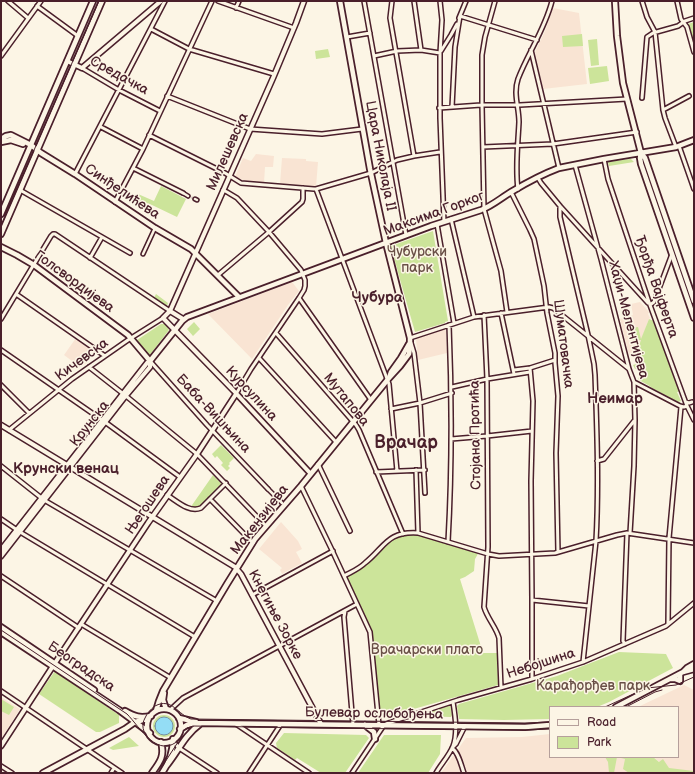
<!DOCTYPE html>
<html>
<head>
<meta charset="utf-8">
<style>
  body { margin:0 }
  #map { position:relative; width:695px; height:774px; overflow:hidden; background:#fcf5e5; font-family:"Balsamiq Sans",sans-serif }
  canvas { display:block }
  .frame { position:absolute; inset:0; border:2px solid #4a1f2b; pointer-events:none }
  .legend { position:absolute; left:549px; top:706px; width:130px; height:52px; box-sizing:border-box; background:#fcf5e5; border:1px solid #b59f9b; margin:0; padding:5px 7px; list-style:none; font-size:12px; color:#4a1f2b }
  .legend li { display:flex; align-items:center; gap:8px; height:20px }
  .legend b { width:20px; border:1px solid #b59f9b }
</style>
</head>
<body>
<div id="map">
<canvas width="695" height="774"></canvas>
<div class="frame"></div>
<ul class="legend">
<li><b style="height:5px;background:#fcf5e5"></b>Road</li>
<li><b style="height:11px;background:#cce49a"></b>Park</li>
</ul>
</div>
<script>
const ctx = document.querySelector('canvas').getContext('2d');
ctx.lineJoin = 'round';
function fill(path, color) { ctx.fillStyle = color; ctx.fill(path, 'evenodd'); }
function trace(path, color, width, dash) { ctx.strokeStyle = color; ctx.lineWidth = width; ctx.lineCap = dash ? 'butt' : 'round'; ctx.setLineDash(dash || []); ctx.stroke(path); }
function write(font, color, halo, rows, align = 'center') {
  ctx.font = font + ' "Balsamiq Sans",sans-serif'; ctx.lineWidth = 3; ctx.setLineDash([]); ctx.textBaseline = 'middle'; ctx.strokeStyle = halo; ctx.fillStyle = color; for (const [text, x, y, turn = 0] of rows) {
    ctx.save(); ctx.translate(x, y); ctx.rotate((+turn || 0) * Math.PI / 180); ctx.textAlign = isNaN(turn) ? turn : align; if (halo) ctx.strokeText(text, 0, 0); ctx.fillText(text, 0, 0); ctx.restore();
  }
}
fill(new Path2D(`
  M553,8L579,13L587,84L543,89L535,52L545,31Z
  M256,154L274,156L273,167H265L264,183L245,181L235,177L243,158L251,161Z
  M282,158L306,159V161L318,162L316,187L280,184Z
  M292,282L299,291L288,305L252,359L208,314Z
  M640,302L649,312L648,314L650,318L649,319L636,354L629,355L620,319L633,315L631,304Z
  M444,329L446,331V335L447,353L418,360L416,339Z
  M76,338L92,349L85,358L87,363L80,367L64,355Z
  M281,522L298,541L302,549L296,552L302,563L282,574L280,570L282,568L259,549Z
  M684,685L694,690V772L670,771L653,757H678V707H638Z
  M1,697L20,709L1,739Z
  M550,734V757H648L638,773H441L466,738L522,737Z`), '#f9e4d3');
fill(new Path2D(`
  M694,22V44L688,24Z
  M582,34L583,46L563,47L562,36Z
  M597,39L599,65L591,66L588,40Z
  M328,49L330,57L316,59L315,51Z
  M607,66L609,81L590,84L588,68Z
  M630,159H631L634,162L609,166L608,162Z
  M161,186L186,199L177,217L152,205L135,199L138,194L154,201Z
  M433,231L448,321L445,322V323L415,332L399,276L391,246Z
  M156,294L168,303L167,306H165L154,298Z
  M649,319L654,321L681,391L677,392L681,401L678,402L652,388L648,385L639,380L638,378L643,376L640,367L635,369L633,365L636,364L637,359L636,354L641,340L633,341L630,328L638,327L641,339Z
  M194,322L200,329L193,336L187,329Z
  M161,324H166L169,330L149,356L137,340Z
  M221,445L234,458L229,463L230,464L228,466L230,468L227,471L221,465L223,463L217,456L215,458L212,454Z
  M213,475L223,485L199,508H190Z
  M412,533L479,552L475,559L474,571L465,577L460,579L483,653H497L498,685L389,716L380,717L372,631L346,575L360,567L393,537Z
  M619,652L666,654L673,668L609,702L597,707H550V719L504,720L459,719L457,706L459,704L557,676Z
  M55,671L119,715V723L100,732H96L39,694Z
  M1,699L14,707L9,715L1,711Z
  M450,705L452,715L451,717L415,716Z
  M153 726a11 11 0 1 1 22 0a11 11 0 1 1-22 0Z
  M284,733L366,735L369,738L345,773H321L297,758L295,760L277,748L276,743Z
  M384,735H441L440,754L428,773H358Z
  M129,737L139,746L113,750L109,748Z
  M605,757H653L659,762L663,759L669,768L694,771V773H629L623,769L625,759L617,757L614,773H609L608,762Z`), '#cce49a');
const water = new Path2D(`
  M155 726a9 9 0 1 1 18 0a9 9 0 1 1-18 0Z`);
fill(water, '#94ddf5');
trace(water, '#7691a4', 1);
trace(new Path2D(`
  M188,196L195,199`), '#d8cac0', 2.5, [2.5, 1]);
const pedestrian = new Path2D(`
  M183,193L188,196
  M195,199L197,200
  M143,254L155,228
  M268,489L282,503`);
const minor = new Path2D(`
  M8,1L28,18
  M218,1L294,28
  M364,1L406,235
  M392,1L390,18L414,156
  M414,1L421,50
  M440,1L442,20L440,53V118L444,222
  M495,1L485,37L482,55V105L484,209L501,271L507,312
  M642,1L647,17L655,32L663,110L665,118L676,147
  M677,1L681,19L687,27L694,52
  M37,6L78,36
  M236,8L239,1
  M459,18L466,1
  M151,29L189,49L274,74
  M347,37L370,33
  M531,50L559,168
  M441,51L451,35L457,24
  M1,56L41,1
  M374,56L397,51L421,50L440,53
  M82,68L119,90L160,111
  M167,96L250,129L322,134L362,129
  M642,98L647,37L653,33L678,26L685,21L694,18
  M452,107L455,47L460,16L537,40
  M439,108L481,105H520L627,99
  M663,110L689,96
  M101,127L143,149
  M149,135L225,173L241,183L314,189H316L371,173L397,160L414,156L440,152
  M679,146L694,189
  M483,147L553,144L637,132
  M604,159L608,179L650,305L687,406L694,420
  M575,165L601,259L629,369L634,382L635,420L634,466L630,533
  M133,168L183,193
  M75,174L165,1
  M538,178L541,183L560,206L648,303
  M316,189L389,384L397,471
  M518,189C515,167 518,144 519,122C519,107 513,94 518,79C528,53 545,29 552,1
  M20,190L130,253
  M223,190L227,192L237,198L269,232L301,270L305,280V286L304,290L299,298L251,369L236,394
  M511,192L530,230L534,239L544,286L547,313L555,353V363L558,396L556,453L558,552
  M115,202L143,149L212,1
  M560,206V217L588,335L594,364L595,375C597,430 599,486 596,541L583,662
  M451,219L474,317
  M437,224L454,323
  M90,258L102,237
  M218,275L269,232L302,202L303,199V188
  M16,294L105,356
  M299,298L371,400
  M650,305L654,302L672,254
  M501,313L514,374
  M484,315L487,379L488,547L484,607C487,618 496,627 499,638L501,688
  M1,319L51,236L53,234H55L170,311
  M276,333L356,425L359,430L403,534
  M410,338L474,317L549,307L553,308L629,369
  M411,343L414,353L420,403L425,493
  M1,350L105,422L180,477
  M259,358L336,442
  M150,361L207,425L268,489
  M89,367L126,396L197,454L266,526
  M530,368L533,401L531,481L532,600V679
  M514,370L530,368L555,360
  M634,382L680,406L684,407L687,406
  M1,385L29,413
  M452,387L487,379L530,372
  M686,402L689,403L692,402
  M391,409L420,403L452,393
  M9,430L72,379L128,340L163,318
  M451,439L487,436L532,431
  M597,461L604,459L634,421
  M318,464L350,531
  M1,466L44,500L217,601
  M416,470L418,533
  M376,472L425,470
  M301,486L331,548L370,632L379,725
  M167,495C177,501 189,513 201,508L226,483
  M210,499L253,543
  M1,519L20,532L195,637
  M448,542C452,470 452,397 449,325
  M1,576L79,628
  M344,576C351,572 359,569 365,563C385,547 387,531 418,533L488,554L499,556L555,553L617,535L627,533L694,543
  M252,595L333,551
  M532,600L589,606
  M345,611L344,617L353,725
  M81,624L171,678
  M668,624L669,538L681,407
  M625,644L623,641L627,533
  M1,691L122,773
  M170,710L183,698L357,604
  M236,724L309,773
  M173,741L179,748L217,773
  M1,766L12,773
  M111,773L114,768
  M249,773L281,724
  M352,773L384,725L391,722L458,700L532,679L583,662L666,626L694,603
  M436,773C441,764 449,756 453,746C458,733 455,715 453,702
  M464,773C461,765 459,753 452,748L456,744L465,726`);
const tertiary = new Path2D(`
  M304,1L296,23L273,78L170,311L163,318L233,390L310,473
  M67,61L82,68L161,1
  M170,311L183,319
  M1,425L235,567L241,574L321,724
  M1,550L147,363L150,361
  M1,556L123,399L150,367V361
  M55,663L148,523L197,454L236,394
  M1,746L53,666`);
const secondary = new Path2D(`
  M615,1L617,36L623,83L641,153L645,158L694,301
  M1,139L6,136L11,135L31,145L41,153L75,174L155,228L191,249L239,297
  M1,142L11,140L23,144
  M641,153L640,158L641,164L694,318
  M1,214L93,1
  M1,234L102,1
  M1,247L17,255L34,265L128,335L150,361L182,321L187,317L431,226L481,210C492,206 501,198 511,192C526,183 543,174 559,168L604,159L676,147L694,140
  M389,378L391,372L401,358L409,344
  M1,627L94,690
  M1,632L119,710L150,733
  M683,672L687,668L694,664
  M671,679H675L680,681V674
  M164,693L163,700L166,709
  M616,707L683,672L694,669
  M147 726a17 17 0 1 1 34 0a17 17 0 1 1-34 0Z
  M125,711C135,717 140,718 151,716
  M156,711L159,701L163,691L227,584L255,539L301,486L389,378L400,366L409,354L410,348V338L386,243L370,169L340,1
  M179,718L196,722
  M365,725L374,732L375,739
  M180,729L187,725L197,723L525,727L550,725
  M167,765C179,750 184,736 200,724
  M43,773L125,729L135,722L147,719
  M152,773C160,762 165,756 161,742
  M162,773C169,763 173,752 173,739`);
trace(pedestrian, '#4a1f2b', 5.5);
trace(minor, '#4a1f2b', 6);
trace(tertiary, '#4a1f2b', 7);
trace(secondary, '#4a1f2b', 8);
trace(pedestrian, '#fcf5e5', 2.5);
trace(minor, '#fcf5e5', 3);
trace(tertiary, '#fcf5e5', 4);
trace(secondary, '#fcf5e5', 4.5);
trace(new Path2D(`
  M1,226L99,1
  M1,630L127,714C140,727 158,761 180,739
  M605,707L640,691L647,688L676,685L694,677
  M626,707L655,692L662,690
  M184,730L187,728L193,726L316,728L527,730L550,729
  M148,738C143,732 141,725 145,718C147,713 151,709 155,706C172,697 178,715 191,719L525,723L550,722
  M158,773L178,742`), '#4a1f2b', 1);
write('14px', '#4a1f2b', '#fcf5e5', [
  ["Средачка",119,76,29],
  ["Милешевска",228,152,-66],
  ["Цара Николаја II",380,156,79],
  ["Синђелићева",122,192,34],
  ["Максима Горког",434,214,-20],
  ["Голсвордијева",74,282,36],
  ["Ђорђа Вајферта",656,287,71],
  ["Хаџи-Мелентијева",628,320,75],
  ["Шуматовачка",563,344,83],
  ["Кичевска",82,360,-36],
  ["Курсулина",251,394,47],
  ["Мутапова",346,400,51],
  ["Баба-Вишњина",213,414,47],
  ["Крунска",90,424,-52],
  ["Стојана Протића",476,435,-91],
  ["Његошева",148,505,-56],
  ["Макензијева",260,520,-52],
  ["Кнегиње Зорке",275,615,62],
  ["Небојшина",541,664,-18],
  ["Београдска",81,667,34],
  ["Булевар ослобођења",374,714,1]
]);
write('14px', '#6a5047', '#fcf5e5', [
  ["Чубурски",417,252],
  ["парк",417,268],
  ["Врачарски плато",427,650],
  ["Карађорђев парк",593,686]
]);
write('bold 15px', '#4a1f2b', '#fcf5e5', [
  ["Чубура",377,298],
  ["Неимар",615,399],
  ["Крунски венац",66,469]
]);
write('bold 18px', '#4a1f2b', '#fcf5e5', [
  ["Врачар",406,443]
]);
</script>
</body>
</html>
